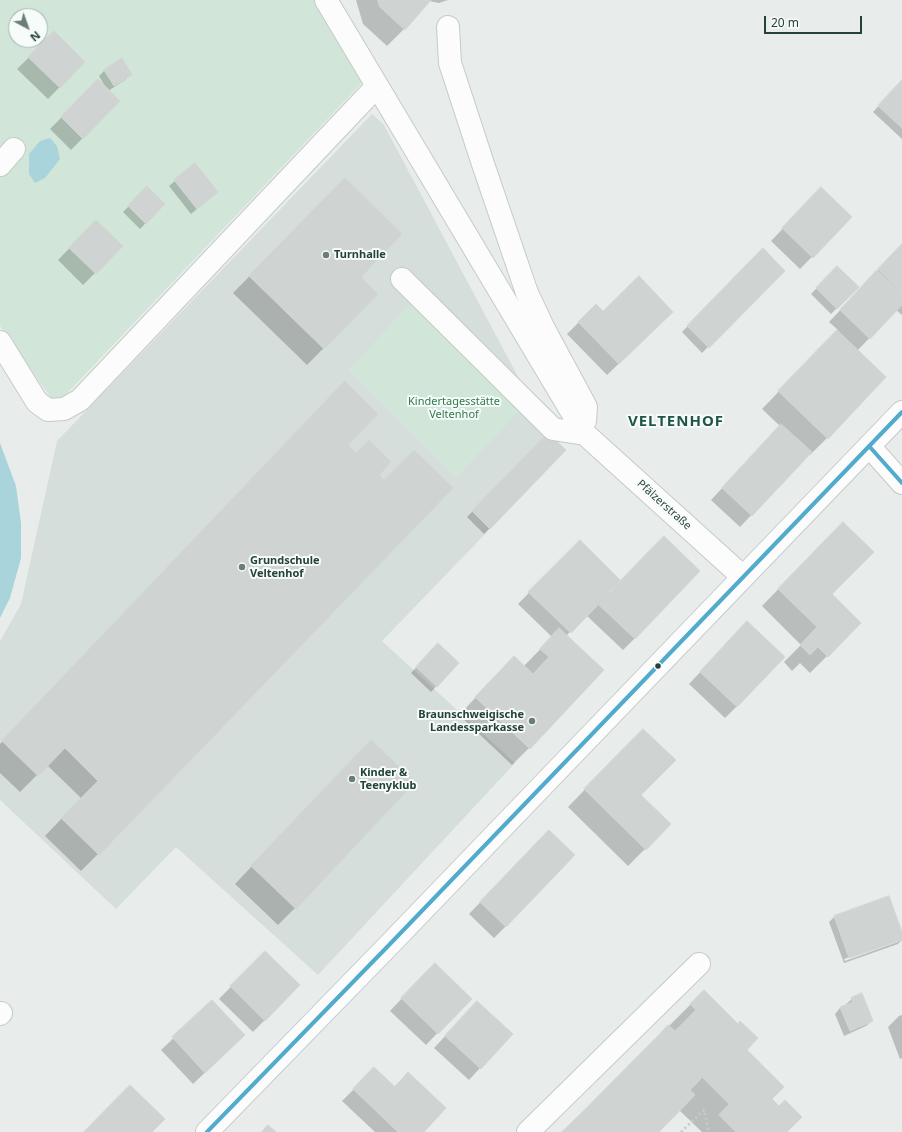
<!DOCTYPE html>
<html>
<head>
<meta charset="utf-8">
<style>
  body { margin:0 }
  #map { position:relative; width:902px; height:1132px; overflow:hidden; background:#e8edeb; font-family:"Noto Sans",sans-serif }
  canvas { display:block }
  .north { position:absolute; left:8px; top:8px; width:40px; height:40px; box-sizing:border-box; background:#f7fbf9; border:1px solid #a3b1ad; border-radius:50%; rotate:139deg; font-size:11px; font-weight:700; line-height:16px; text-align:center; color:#24423a }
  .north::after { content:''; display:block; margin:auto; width:14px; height:18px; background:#697e78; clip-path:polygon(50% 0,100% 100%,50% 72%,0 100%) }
  .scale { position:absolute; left:764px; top:16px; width:98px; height:18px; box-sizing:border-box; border:2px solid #24423a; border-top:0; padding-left:5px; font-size:12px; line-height:14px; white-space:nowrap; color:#24423a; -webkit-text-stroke:3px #f7fbf9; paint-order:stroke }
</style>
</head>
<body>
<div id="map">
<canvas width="902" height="1132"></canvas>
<div class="north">N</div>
<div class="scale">20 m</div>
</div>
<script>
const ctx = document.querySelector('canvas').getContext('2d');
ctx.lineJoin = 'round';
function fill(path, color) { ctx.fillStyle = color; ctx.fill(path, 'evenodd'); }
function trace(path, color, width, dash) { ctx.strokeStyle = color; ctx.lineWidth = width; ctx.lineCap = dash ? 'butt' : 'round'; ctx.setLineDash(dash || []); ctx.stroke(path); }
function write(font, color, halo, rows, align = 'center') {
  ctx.font = font + ' "Noto Sans",sans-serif'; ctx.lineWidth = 4; ctx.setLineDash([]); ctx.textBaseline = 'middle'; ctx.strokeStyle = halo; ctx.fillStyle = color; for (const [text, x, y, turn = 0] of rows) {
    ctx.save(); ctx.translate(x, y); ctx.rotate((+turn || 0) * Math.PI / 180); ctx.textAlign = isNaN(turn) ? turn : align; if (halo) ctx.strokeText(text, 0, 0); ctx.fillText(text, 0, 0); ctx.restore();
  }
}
fill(new Path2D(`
  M372,114L384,125L548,433L473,511L490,529L382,641L515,763L318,975L176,847L116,909L0,800V641L21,604L57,441Z`), '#d6dedb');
fill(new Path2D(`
  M0,0H338L376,68L56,405L0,326ZM16,16H40V40H16Z
  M412,302L523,408L456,477L348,370Z`), '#d1e6d8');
fill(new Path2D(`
  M50,138L57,146L60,159L45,178L35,183L29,174V154L40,141Z
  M0,443L16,486L21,523V558L10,598L0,618Z`), '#a9d4db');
fill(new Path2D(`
  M356,0H448L439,3L429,1L404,29L387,46L363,24Z
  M54,33L84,62L48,99L17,69Z
  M104,71L131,74L125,80L108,91L119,101L71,150L50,129L98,81L105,86L99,76Z
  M902,81V139L873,112Z
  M195,164L217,192L191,214L169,186Z
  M147,188L164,204L140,229L123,212Z
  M328,196L360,277L377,294L307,365L233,293Z
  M810,200L851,217L800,269L771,241Z
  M96,221L122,246L83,285L58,260Z
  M902,245V315L896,310L857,351L885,377L827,438L810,455L809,454L740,527L711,500L780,426L762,409L838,330L829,322Z
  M763,250L784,271L702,353L682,332Z
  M837,267L857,287L831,314L811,294Z
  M596,305L603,312H672L607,375L567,334Z
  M328,400L346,445L378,475L98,854L81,871L45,836L81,798L47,765L20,792L0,773V744Z
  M548,435L565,450L484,534L467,517Z
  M826,540L831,594L860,623L810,673L800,663L792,671L784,662L801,645L762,606Z
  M580,541L635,638L623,650L586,615L566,636L529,748L512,765L459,715L514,657L524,666L552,637L518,604Z
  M736,634L737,706L725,718L689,684Z
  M432,650L458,663L431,692L411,673Z
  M626,747L640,795L670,824L628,866L568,807Z
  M354,759L295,908L278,925L235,884Z
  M537,843L506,926L494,938L469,914Z
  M835,916L902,935V940L898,944L844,963L829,922ZM898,940V942L845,961L844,959Z
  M265,952L299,985L253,1032L219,999Z
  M423,976L470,999L426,1045L390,1011Z
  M704,991L745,1050L782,1087L771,1099L786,1132H702L679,1110L657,1132H563Z
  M852,999L872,1021L866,1026L844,1036L835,1014L840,1008L847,1005L846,1004Z
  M212,1002L232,1047L193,1084L161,1050Z
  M477,1002L480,1068L469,1080L434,1048Z
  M902,1015V1058L900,1059L888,1027L899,1016Z
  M408,1073L423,1132H375L342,1101L363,1080L394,1087Z`), '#0003');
const building = new Path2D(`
  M378,0H431L405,30L380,7Z
  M54,31L85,62L60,88L28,57Z
  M122,58L132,75L114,86L104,70Z
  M98,79L120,101L83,139L61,117Z
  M902,80V105L889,94Z
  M889,94L902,105V128L878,106Z
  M195,163L218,192L197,209L174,180Z
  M345,178L402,234L361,277L378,294L324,349L249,276Z
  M147,186L165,204L146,224L128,206Z
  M821,187L852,217L813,258L782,228Z
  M96,220L123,246L96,274L69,248Z
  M902,244V293L878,269Z
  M763,248L785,271L709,348L687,326Z
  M837,266L859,287L837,309L816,288Z
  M877,270L902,294V305L870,339L840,310Z
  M639,276L673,312L619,364L578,322L596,304L603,311Z
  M837,330L886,377L828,439L778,391Z
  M345,381L378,414L348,445L356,453L369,440L391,462L379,475L384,480L414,450L453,488L99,855L61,818L98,781L65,748L38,776L2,741Z
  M781,424L812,452L752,516L722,488Z
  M548,433L566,450L490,529L472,511Z
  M843,522L874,552L832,594L861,623L828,657L818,647L810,655L800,645L817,627L778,589Z
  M664,536L700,571L635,639L598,604Z
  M580,540L621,581L571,633L528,592Z
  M747,621L785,657L737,707L700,672Z
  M559,628L604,670L530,749L475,697L514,656L533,674L549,657L540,649Z
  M438,643L459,663L437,687L416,667Z
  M643,729L676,760L641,795L671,824L646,850L584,789Z
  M371,740L415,782L296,909L251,866Z
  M549,830L575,855L506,927L480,902Z
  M889,896L902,932V940L849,958L834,916Z
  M265,951L300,985L265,1021L230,986Z
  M435,963L472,999L438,1034L401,998Z
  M704,990L738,1024L740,1021L758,1038L747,1050L765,1068L729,1104L702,1077L698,1082L655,1039L668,1025L675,1031L696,1010L690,1004Z
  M862,993L873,1021L850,1031L840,1007L853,1002L851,998Z
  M212,1000L245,1035L205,1073L172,1037Z
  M477,1001L513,1034L481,1069L445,1036Z
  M655,1039L698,1082L690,1090L695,1095L659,1132H603L583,1112Z
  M374,1067L395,1087L408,1072L446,1108L424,1132H398L353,1089Z
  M765,1068L784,1087L772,1099L779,1106L785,1100L802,1117L787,1132H736L719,1115Z
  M130,1085L165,1119L152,1132H84Z
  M583,1112L603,1132H562Z
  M268,1125L276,1132H262Z`);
fill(building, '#cfd4d2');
trace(building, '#d1d6d4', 1);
const minor = new Path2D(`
  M326,0L585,434L743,577
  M448,27L450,63L483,164L527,293L544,329L586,407L585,421
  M0,165L14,149
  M402,279L553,429L585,434
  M0,342L37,402L48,410L64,409L80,400L377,86
  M869,446L902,483
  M0,1014L1,1013
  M207,1132L390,944L902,412
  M528,1132L699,964`);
trace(minor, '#c5cac8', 24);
trace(new Path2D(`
  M681,1132L704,1110L709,1132`), '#c3ccca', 2.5, [2, 3]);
trace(minor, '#fcfcfc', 22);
trace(new Path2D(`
  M869,446L902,483
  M207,1132L390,944L902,412`), '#50abcd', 4);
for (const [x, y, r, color] of [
  [326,255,4,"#697e78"],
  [242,567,4,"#697e78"],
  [658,666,3.5,"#24423a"],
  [532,721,4,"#697e78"],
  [352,779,4,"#697e78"]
]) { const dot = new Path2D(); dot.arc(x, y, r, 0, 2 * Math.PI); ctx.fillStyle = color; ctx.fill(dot); trace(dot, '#f7fbf9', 1.5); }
write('bold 11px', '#24423a', '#f7fbf9', [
  ["Turnhalle",334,255],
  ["Grundschule",250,561],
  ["Veltenhof",250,574],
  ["Braunschweigische",524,715,"right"],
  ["Landessparkasse",524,728,"right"],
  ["Kinder &",360,773],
  ["Teenyklub",360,786]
], 'left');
write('11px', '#2d7a4b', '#f7fbf9', [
  ["Kindertagesstätte",454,402],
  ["Veltenhof",454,415]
]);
write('11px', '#24423a', '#f7fbf9', [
  ["Pfälzerstraße",664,505,42]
]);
ctx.letterSpacing = '1px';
write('bold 15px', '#1f5548', '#f7fbf9', [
  ["VELTENHOF",676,422]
]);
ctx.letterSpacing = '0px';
</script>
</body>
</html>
